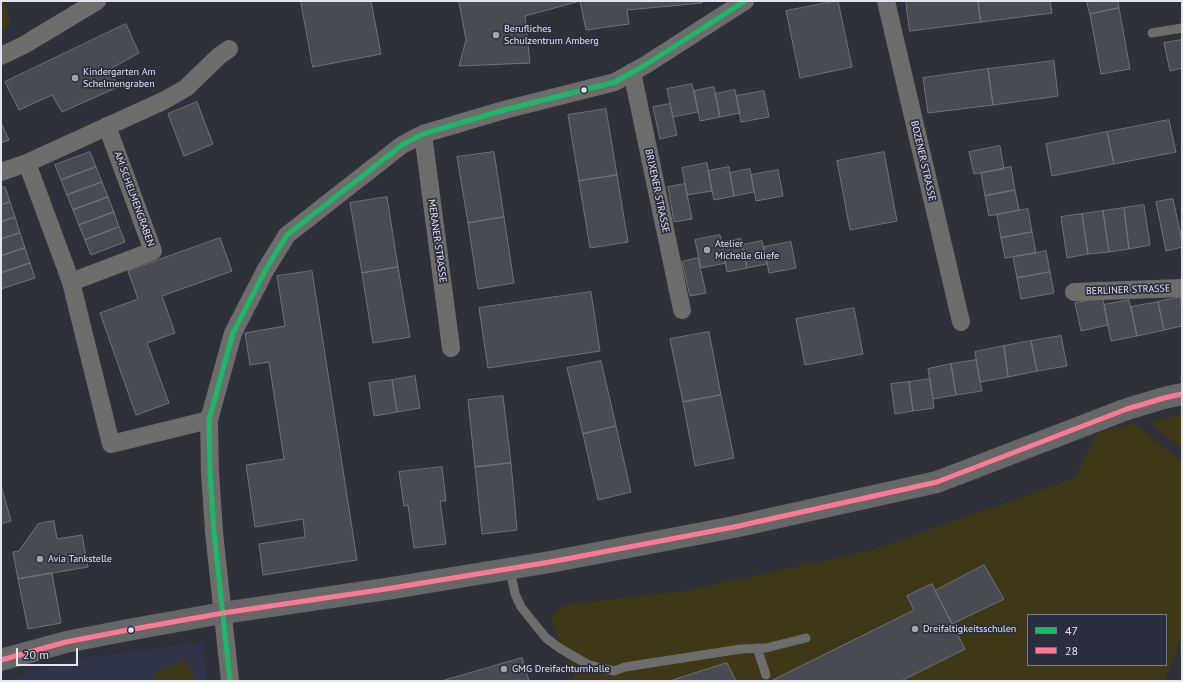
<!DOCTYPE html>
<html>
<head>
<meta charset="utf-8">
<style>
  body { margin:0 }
  #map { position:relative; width:1183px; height:682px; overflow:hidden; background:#2e313a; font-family:"PT Sans",sans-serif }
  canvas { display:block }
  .frame { position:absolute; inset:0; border:2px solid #e2e5ef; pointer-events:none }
  .legend { position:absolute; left:1027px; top:614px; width:140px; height:52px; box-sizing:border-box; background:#2a2e3e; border:1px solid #747785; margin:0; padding:5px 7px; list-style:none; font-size:12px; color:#e2e5ef }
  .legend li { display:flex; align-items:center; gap:8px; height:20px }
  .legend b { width:20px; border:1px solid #747785 }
  .scale { position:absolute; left:16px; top:648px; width:62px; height:18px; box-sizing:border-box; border:2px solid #e2e5ef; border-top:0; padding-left:5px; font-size:12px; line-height:14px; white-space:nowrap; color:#e2e5ef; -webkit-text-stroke:3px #2a2e3e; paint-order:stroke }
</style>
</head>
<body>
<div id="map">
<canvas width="1183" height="682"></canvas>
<div class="frame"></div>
<ul class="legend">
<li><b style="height:5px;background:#1ab867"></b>47</li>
<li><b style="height:5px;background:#fe7a93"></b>28</li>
</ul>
<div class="scale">20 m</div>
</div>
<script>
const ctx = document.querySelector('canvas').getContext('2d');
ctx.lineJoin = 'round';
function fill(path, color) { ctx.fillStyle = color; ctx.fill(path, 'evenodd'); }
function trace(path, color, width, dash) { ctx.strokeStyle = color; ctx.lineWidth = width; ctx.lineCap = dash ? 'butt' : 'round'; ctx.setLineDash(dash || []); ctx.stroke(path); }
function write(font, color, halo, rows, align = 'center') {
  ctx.font = font + ' "PT Sans",sans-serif'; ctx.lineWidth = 3.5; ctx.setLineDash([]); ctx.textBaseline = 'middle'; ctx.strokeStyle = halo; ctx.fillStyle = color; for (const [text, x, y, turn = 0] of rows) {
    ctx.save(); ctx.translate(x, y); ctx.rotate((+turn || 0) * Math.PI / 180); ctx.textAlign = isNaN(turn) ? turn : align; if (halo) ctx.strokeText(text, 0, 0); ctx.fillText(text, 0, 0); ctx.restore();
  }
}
fill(new Path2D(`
  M203,642L207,681H5L64,661Z`), '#2f3448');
fill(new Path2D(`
  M1,1H4L11,24L1,31Z
  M1182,414V448L1149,422Z
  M1134,423L1182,462V635L1165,681H575L551,618L563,605L686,591L873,550L1075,478L1097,433ZM1028,615H1166V665H1028Z
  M185,659L196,681H156L153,675Z`), '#3f3817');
const building = new Path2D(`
  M301,1H371L381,54L313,67Z
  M459,1H703L702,3L627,10L629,24L586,30L580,1L525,16L530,63L459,66L466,40Z
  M838,1L852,67L800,78L786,11Z
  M906,1H978L981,22L910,31Z
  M978,1H1050L1052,13L981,22Z
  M1087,1H1118L1119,8L1090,14Z
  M1119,8L1130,69L1101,74L1090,14Z
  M126,24L139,53L110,69L118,87L62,112L52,95L19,110L5,82Z
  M1182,40V68L1170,71L1164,43Z
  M1054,61L1058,96L993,105L988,69Z
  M988,69L993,105L928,113L923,78Z
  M692,84L698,112L673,117L667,89Z
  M714,87L720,117L700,121L694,91Z
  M735,90L740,113L720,117L715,94Z
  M764,91L769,117L741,122L736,96Z
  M197,102L213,144L184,156L168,114Z
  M670,104L677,135L660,139L653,107Z
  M606,109L617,175L579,181L568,115Z
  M1169,120L1176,152L1114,164L1107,132Z
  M1,123L9,140L1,143Z
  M1107,132L1114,164L1052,176L1046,144Z
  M1000,146L1004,169L974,174L969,152Z
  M90,152L96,167L61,180L55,165Z
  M494,152L504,217L468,223L457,157Z
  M884,152L897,221L850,230L837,161Z
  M707,163L712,191L687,195L682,168Z
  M96,167L102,182L67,195L61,180Z
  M729,167L734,196L714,200L708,171Z
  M1011,167L1015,190L985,196L981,173Z
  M750,169L754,192L734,196L730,173Z
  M778,170L783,196L756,201L751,175Z
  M617,175L628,242L590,248L579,181Z
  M102,182L108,197L73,210L67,195Z
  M685,184L692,219L674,222L668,187Z
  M5,187L10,202L1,205V188Z
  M1015,190L1019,210L989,216L985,196Z
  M108,197L114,212L79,225L73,210Z
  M387,197L398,267L362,273L350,203Z
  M1173,199L1182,241V247L1166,251L1156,202Z
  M10,202L15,217L1,222V205Z
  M1144,205L1150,245L1129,249L1124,208Z
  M1124,208L1129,249L1109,252L1103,211Z
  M1028,209L1032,232L1001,238L997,215Z
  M1103,211L1109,252L1088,254L1082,214Z
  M114,212L119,227L85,240L79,225Z
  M1082,214L1088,254L1067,258L1061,217Z
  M15,217L20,233L1,239V222Z
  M504,217L514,283L478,289L468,223Z
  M119,227L125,242L91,255L85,240Z
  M1032,232L1036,253L1005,258L1001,238Z
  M20,233L25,248L1,256V239Z
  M720,235L726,263L701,268L695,240Z
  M220,238L232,271L162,296L175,333L147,343L169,403L136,415L100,313L138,299L128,271Z
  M741,239L747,268L727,272L721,242Z
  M762,241L767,264L747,268L742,245Z
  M791,242L796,268L769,273L764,247Z
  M25,248L30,263L1,273V256Z
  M1046,251L1050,272L1017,278L1013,257Z
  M698,258L706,293L690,296L682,262Z
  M30,263L35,278L1,289V273Z
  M398,267L410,337L373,343L362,273Z
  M312,271L357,560L263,575L259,544L305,537L303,519L255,527L246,465L284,459L269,362L250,365L245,333L285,326L277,276Z
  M1050,272L1054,293L1021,299L1017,278Z
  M591,292L600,351L488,368L479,308Z
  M1181,297L1182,326L1164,330L1158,302Z
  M1103,298L1108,325L1081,331L1075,303Z
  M1129,300L1137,336L1111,341L1104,305Z
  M1158,302L1164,330L1137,336L1131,307Z
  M854,308L863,354L805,365L796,319Z
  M709,332L721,395L683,402L670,339Z
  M1061,336L1067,366L1037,371L1031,341Z
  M1031,341L1037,371L1008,377L1004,346Z
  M1004,346L1008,377L980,382L975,352Z
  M976,360L982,391L956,395L951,364Z
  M601,361L616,426L583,434L567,368Z
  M951,364L956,395L933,399L928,369Z
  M415,376L420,408L397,412L392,380Z
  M930,379L934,408L913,411L909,382Z
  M392,380L397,412L374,416L369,383Z
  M909,382L913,411L895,414L891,384Z
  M721,395L734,458L695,466L683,402Z
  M503,396L511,463L475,467L468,400Z
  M616,426L631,492L598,500L583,434Z
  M511,463L517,530L482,534L475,467Z
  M442,467L446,501H440L446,544L414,548L408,505L404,506L399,472Z
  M1,485L11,521L1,524Z
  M54,521L57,539L82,535L88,567L18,579L13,552L19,551L38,524Z
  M984,565L1004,599L952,624L935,591Z
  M52,573L61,623L28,629L18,579Z
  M932,584L965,649L901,681H771L914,610L907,596Z
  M522,658L529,681H442Z
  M727,663L736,681H670Z`);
fill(building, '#494b53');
trace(building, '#6f727a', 1);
trace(new Path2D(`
  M1152,33L1182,28
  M510,569L515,594L521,607L546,638L561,649L589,665L614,671L625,667L741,649L766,648L806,638
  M757,648L766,675`), '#6d6d6c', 9);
trace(new Path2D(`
  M886,1L961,322
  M1,56L24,45L97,1
  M632,72L682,310
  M423,134L451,348
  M27,163L71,282L111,444L209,420
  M1,172L27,163L163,101L186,88L219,56L229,49
  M71,282L153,251L107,126
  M1074,292L1182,288
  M230,681L214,532L210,472L209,420L233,333L266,269L287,235L402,145L423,134L504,110L615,82L647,64L745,1`), '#6d6d6c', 18);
trace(new Path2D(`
  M1,660L66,642L128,630L223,613L386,589L550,562L734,527L937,482L1127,409L1164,398L1182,394`), '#656768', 22);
trace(new Path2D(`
  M230,681L214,532L210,472L209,420L233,333L266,269L287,235L402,145L423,134L504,110L615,82L647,64L745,1`), '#1ab867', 5);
trace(new Path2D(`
  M1,660L66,642L128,630L223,613L386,589L550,562L734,527L937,482L1127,409L1164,398L1182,394`), '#fe7a93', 5);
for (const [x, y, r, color] of [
  [496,35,4,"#a3a6b0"],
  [75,78,4,"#a3a6b0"],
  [584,90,3.5,"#e2e5ef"],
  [707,250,4,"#a3a6b0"],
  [40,559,4,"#a3a6b0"],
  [915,629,4,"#a3a6b0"],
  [131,630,3.5,"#e2e5ef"],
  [504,669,4,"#a3a6b0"]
]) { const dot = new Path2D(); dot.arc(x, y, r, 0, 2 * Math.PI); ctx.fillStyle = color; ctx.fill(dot); trace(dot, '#2a2e3e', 1.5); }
write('10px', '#e2e5ef', '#2a2e3e', [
  ["Berufliches",504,29],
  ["Schulzentrum Amberg",504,41],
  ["Kindergarten Am",83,72],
  ["Schelmengraben",83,84],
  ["Atelier",715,244],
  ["Michelle Gliefe",715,256],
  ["Avia Tankstelle",48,559],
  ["Dreifaltigkeitsschulen",923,629],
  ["GMG Dreifachturnhalle",512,669]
], 'left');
write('10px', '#e2e5ef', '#2a2e3e', [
  ["BOZENER STRASSE",923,161,77],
  ["BRIXENER STRASSE",657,191,78],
  ["AM SCHELMENGRABEN",134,199,70],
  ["MERANER STRASSE",437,241,82],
  ["BERLINER STRASSE",1128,290,-2]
]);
</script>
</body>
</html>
